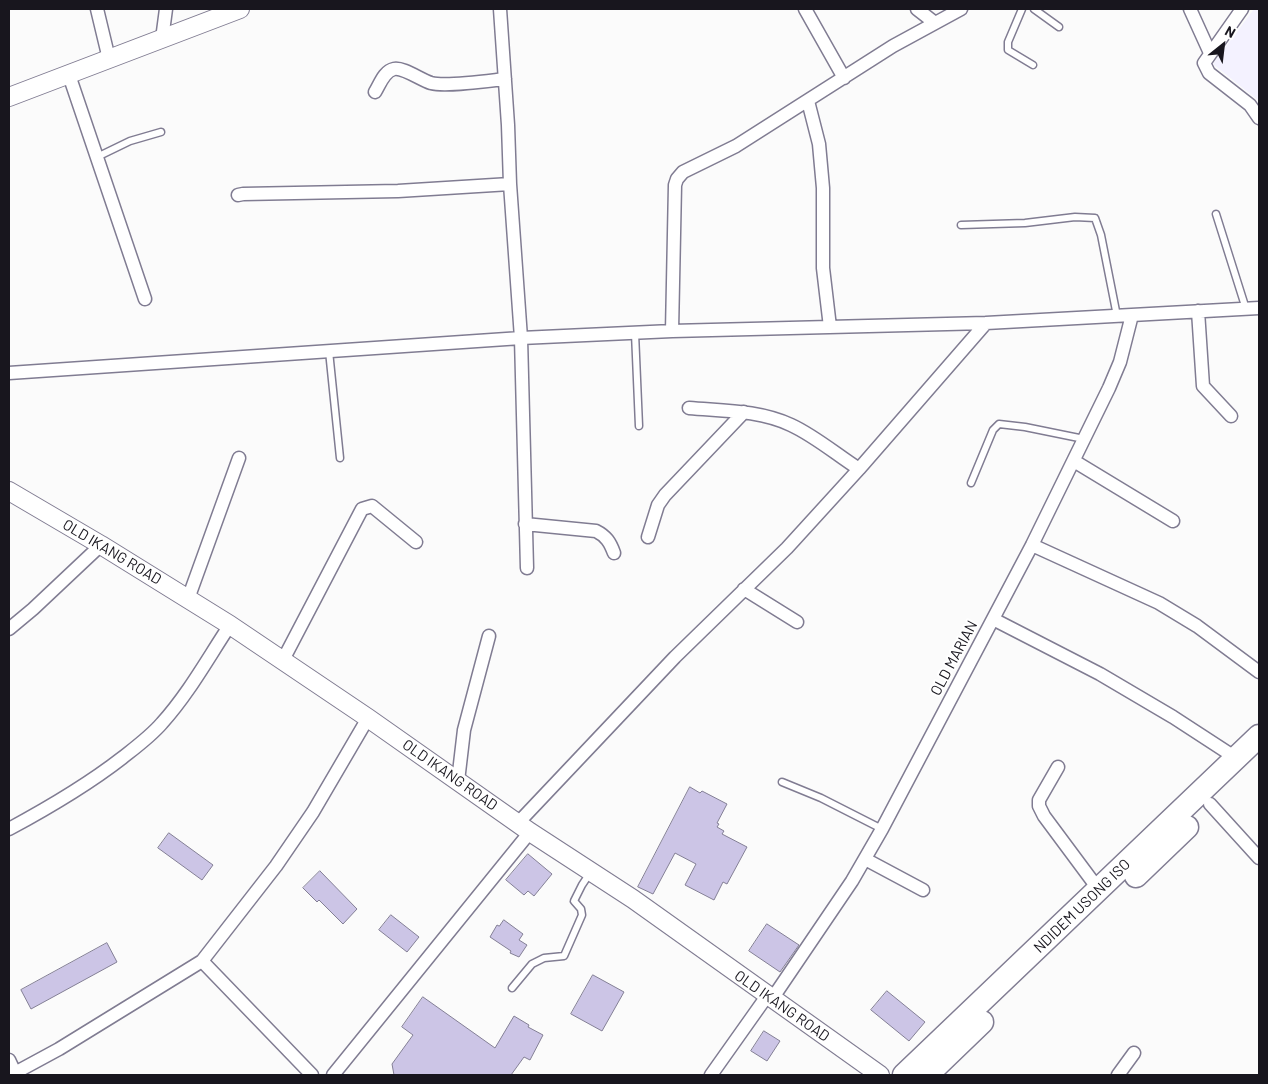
<!DOCTYPE html>
<html>
<head>
<meta charset="utf-8">
<style>
  body { margin:0 }
  #map { position:relative; width:1268px; height:1084px; overflow:hidden; background:#fbfbfb; font-family:Barlow,sans-serif }
  canvas { display:block }
  .frame { position:absolute; inset:0; border:10px solid #18161e; pointer-events:none }
  .north { position:absolute; left:1198px; top:20px; width:50px; height:50px; -webkit-text-stroke:4px #fff; paint-order:stroke; rotate:29deg; font-size:14px; font-weight:700; line-height:20px; text-align:center; color:#18161e }
  .north::after { content:''; display:block; margin:auto; width:18px; height:22px; background:#18161e; clip-path:polygon(50% 0,100% 100%,50% 72%,0 100%) }
</style>
</head>
<body>
<div id="map">
<canvas width="1268" height="1084"></canvas>
<div class="frame"></div>
<div class="north">N</div>
</div>
<script>
const ctx = document.querySelector('canvas').getContext('2d');
ctx.lineJoin = 'round';
function fill(path, color) { ctx.fillStyle = color; ctx.fill(path, 'evenodd'); }
function trace(path, color, width, dash) { ctx.strokeStyle = color; ctx.lineWidth = width; ctx.lineCap = dash ? 'butt' : 'round'; ctx.setLineDash(dash || []); ctx.stroke(path); }
function write(font, color, halo, rows, align = 'center') {
  ctx.font = font + ' Barlow,sans-serif'; ctx.lineWidth = 4; ctx.setLineDash([]); ctx.textBaseline = 'middle'; ctx.strokeStyle = halo; ctx.fillStyle = color; for (const [text, x, y, turn = 0] of rows) {
    ctx.save(); ctx.translate(x, y); ctx.rotate((+turn || 0) * Math.PI / 180); ctx.textAlign = isNaN(turn) ? turn : align; if (halo) ctx.strokeText(text, 0, 0); ctx.fillText(text, 0, 0); ctx.restore();
  }
}
fill(new Path2D(`
  M1254,9H1259V101L1213,64Z`), '#f4f2ff');
const building = new Path2D(`
  M690,787L700,793L702,791L727,804L717,823L719,824L717,827L724,831L722,834L747,847L727,884L723,882L714,900L685,885L696,864L675,853L653,894L638,887Z
  M169,833L213,865L202,880L158,848Z
  M528,854L552,874L534,896L528,891L524,895L506,880Z
  M320,871L357,909L343,924L319,900L317,902L303,888Z
  M391,915L419,937L407,952L379,930Z
  M504,920L523,934L519,940L527,945L519,957L510,953L511,951L490,937L497,925L499,926Z
  M767,924L799,945L780,972L749,951Z
  M107,943L117,962L31,1009L21,990Z
  M593,975L624,992L602,1031L571,1014Z
  M887,991L925,1022L909,1041L871,1010Z
  M423,997L495,1048L514,1016L529,1025L528,1027L543,1035L530,1060L524,1057L511,1075H394L392,1064L413,1035L402,1027Z
  M764,1031L780,1041L767,1061L751,1051Z`);
fill(building, '#ccc5e6');
trace(building, '#837f95', 1);
const lane = new Path2D(`
  M1022,9L1008,42V50L1033,65
  M1034,9L1059,27
  M97,157L130,141L161,132
  M1216,214L1246,309
  M961,225L1025,223L1075,217L1095,218L1101,235L1117,316
  M635,333L639,426
  M329,351L340,458
  M971,483L993,430L999,424L1025,427L1084,439
  M782,782L821,798L882,829
  M512,988L532,964L544,958L564,956L582,915L581,909L574,901L582,885L590,873`);
const street = new Path2D(`
  M97,9L109,59
  M500,9L508,125L510,184L521,338L527,568
  M805,9L844,78
  M917,9L935,23
  M1190,9L1210,53
  M1242,9L1204,63L1209,73L1250,105L1259,118
  M162,39L166,9
  M69,75L145,299
  M375,92C380,84 384,71 394,69C403,67 421,80 431,83C446,87 487,81 505,79
  M808,101L819,144L823,188V268L830,327
  M238,195L243,194L398,191L510,184
  M1198,311L1203,386L1231,416
  M672,331L675,185L677,179L683,172L736,146L893,46L961,9
  M9,373L521,338L672,331L986,323L1259,308
  M689,408C723,411 759,410 791,425C815,436 837,455 859,469
  M1074,461L1173,521
  M525,524L596,531C606,536 610,542 614,553
  M648,537L658,505L665,495L744,412
  M1032,545L1159,603L1197,626L1259,672
  M744,589L797,622
  M188,599L239,458
  M993,619L1100,674L1173,717L1236,758
  M9,629L33,609L101,545
  M283,660L362,509L372,506L416,542
  M1058,767L1039,800V806L1044,816L1099,890
  M458,781L464,730L489,636
  M1210,804L1259,858
  M518,823L675,657L787,548L859,469L986,323
  M9,829C48,808 86,786 122,758C136,747 151,736 162,723C189,693 208,658 230,625
  M865,859L923,890
  M202,961L312,1075
  M772,999L852,881L882,829L1032,545L1109,388L1120,362L1132,315
  M9,1060L16,1075
  M11,1075L59,1049L202,961L276,866L313,812L368,718
  M333,1075L530,832
  M711,1075L767,996
  M1118,1075L1134,1053`);
const secondary = new Path2D(`
  M9,97L240,9
  M9,491L101,545L230,625L368,718L530,832L633,899L880,1075`);
const highway = new Path2D(`
  M1136,876L1187,827
  M904,1075L1259,736
  M927,1075L982,1022`);
trace(lane, '#807c92', 9);
trace(street, '#807c92', 15);
trace(secondary, '#807c92', 20);
trace(highway, '#807c92', 25);
trace(lane, '#fff', 6);
trace(street, '#fff', 12);
trace(secondary, '#fff', 18);
trace(highway, '#fff', 22);
write('15px', '#18161e', '#fff', [
  ["OLD IKANG ROAD",112,552,31],
  ["OLD MARIAN",954,658,-62],
  ["OLD IKANG ROAD",450,775,35],
  ["NDIDEM USONG ISO",1082,906,-44],
  ["OLD IKANG ROAD",782,1006,35]
]);
</script>
</body>
</html>
